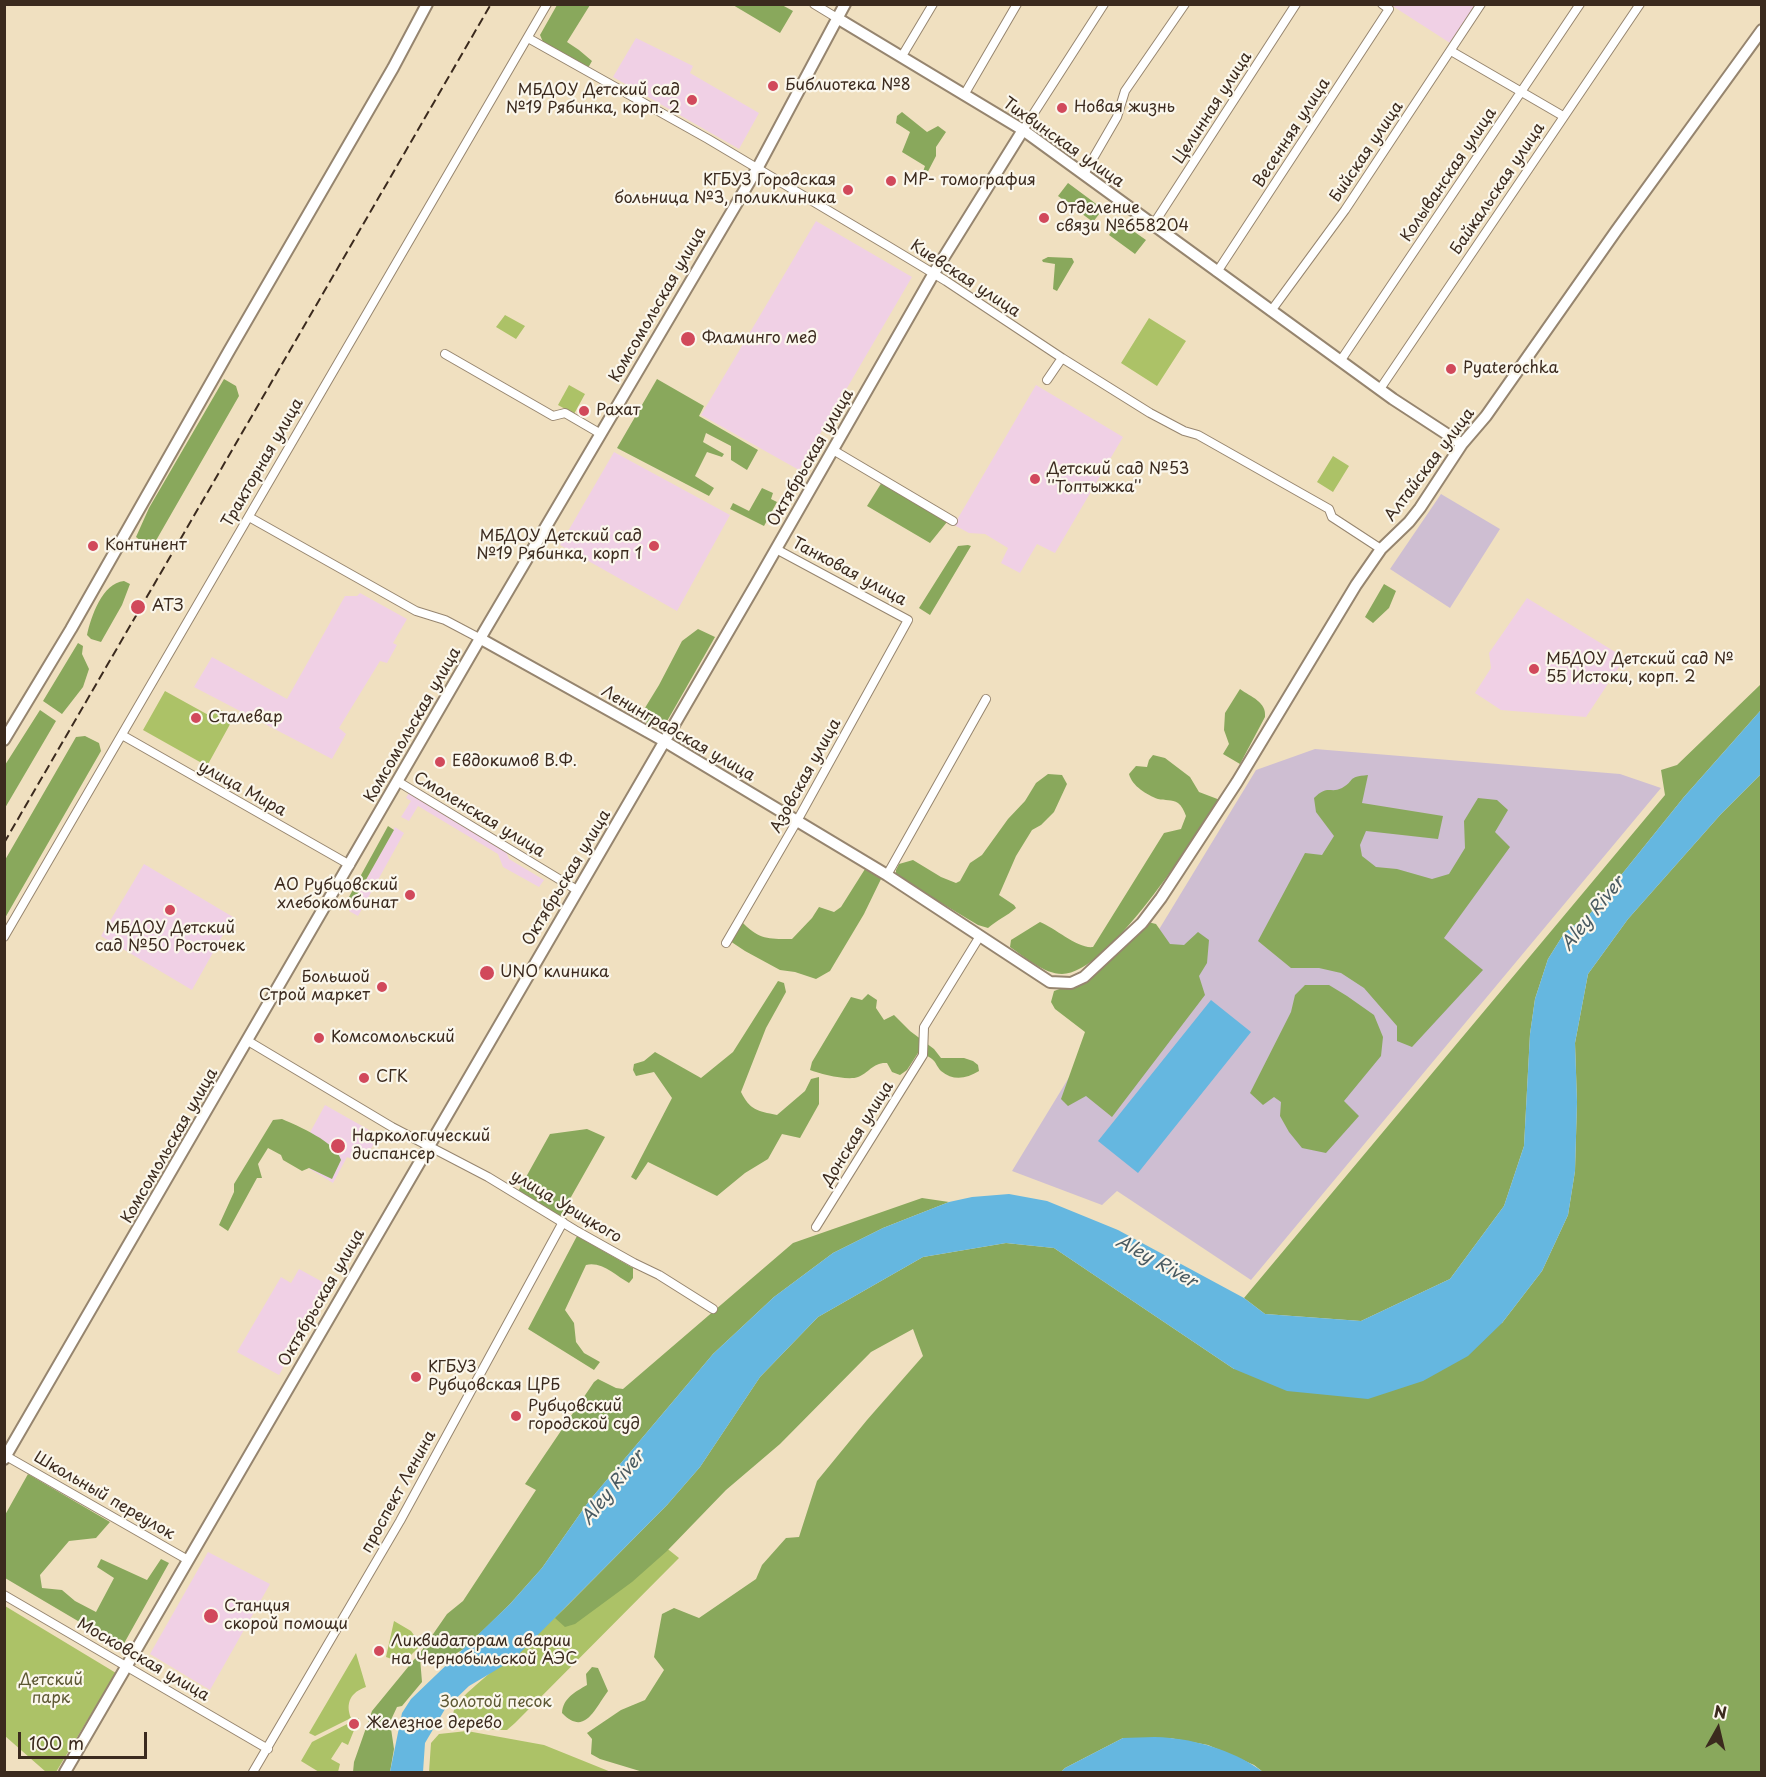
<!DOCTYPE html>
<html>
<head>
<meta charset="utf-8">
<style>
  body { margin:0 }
  #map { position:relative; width:1766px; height:1777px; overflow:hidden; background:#f0e0c0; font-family:"Playpen Sans",sans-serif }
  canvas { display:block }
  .frame { position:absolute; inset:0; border:6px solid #3b2a1e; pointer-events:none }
  .north { position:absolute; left:1688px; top:1699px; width:60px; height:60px; -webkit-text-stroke:4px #fbf7ec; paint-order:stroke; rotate:8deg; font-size:16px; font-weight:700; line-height:24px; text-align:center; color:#3b2a1e }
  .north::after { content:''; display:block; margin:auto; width:21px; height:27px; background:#3b2a1e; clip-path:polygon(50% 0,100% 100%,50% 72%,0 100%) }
  .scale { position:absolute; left:18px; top:1732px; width:129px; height:27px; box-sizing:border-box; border:3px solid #3b2a1e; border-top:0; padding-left:8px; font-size:18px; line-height:21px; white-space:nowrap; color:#3b2a1e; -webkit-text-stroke:4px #fbf7ec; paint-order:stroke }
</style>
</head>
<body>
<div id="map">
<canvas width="1766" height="1777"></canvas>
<div class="frame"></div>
<div class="north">N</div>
<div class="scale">100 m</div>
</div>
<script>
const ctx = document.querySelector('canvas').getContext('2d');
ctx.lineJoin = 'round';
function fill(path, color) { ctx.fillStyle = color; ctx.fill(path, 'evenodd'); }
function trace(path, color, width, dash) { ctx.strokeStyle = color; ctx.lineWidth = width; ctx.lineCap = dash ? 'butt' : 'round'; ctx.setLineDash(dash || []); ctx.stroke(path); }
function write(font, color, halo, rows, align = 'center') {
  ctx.font = font + ' "Playpen Sans",sans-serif'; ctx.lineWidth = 4.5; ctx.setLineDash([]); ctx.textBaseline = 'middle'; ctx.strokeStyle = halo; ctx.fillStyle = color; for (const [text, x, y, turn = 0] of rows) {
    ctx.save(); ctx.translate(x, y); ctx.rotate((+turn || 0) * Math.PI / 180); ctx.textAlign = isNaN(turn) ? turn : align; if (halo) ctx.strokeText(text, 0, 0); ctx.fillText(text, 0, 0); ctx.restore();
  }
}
fill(new Path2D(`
  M1391,5H1475L1450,43Z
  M636,38L693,66L690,73L759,113L739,149L613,77Z
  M816,221L912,277L799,470L701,415Z
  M1036,385L1123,437L1055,553L1037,544L1020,573L1001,563L1008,548L985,534L969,533L954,525Z
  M614,452L730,515L677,611L560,545Z
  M360,593L407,619L393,643L397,645L387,663L380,661L339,728L346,734L332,759L194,687L212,657L287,699L345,596H357Z
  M1527,598L1625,658L1586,717L1501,710L1475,693L1491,668L1489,653Z
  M410,791L505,849L509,859L544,880L539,887L503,867L498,854L418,806L409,821L401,817L411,801L406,798Z
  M395,827L404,833L358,916L349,911Z
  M144,864L233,917L192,990L101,936Z
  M325,1105L378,1135L367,1157L357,1158L355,1160L347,1157L333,1183L295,1160Z
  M299,1269L330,1286L279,1375L237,1352L281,1277L291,1283Z
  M208,1552L270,1584L210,1690L150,1654Z`), '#f0d0e5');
fill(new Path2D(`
  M1441,494L1500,529L1450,608L1390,569Z
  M1315,749L1620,774L1661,788L1251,1280L1117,1191L1102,1205L1012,1171L1256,770Z`), '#cebed2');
fill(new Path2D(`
  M505,315L525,326L516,339L496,327Z
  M1149,318L1186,341L1157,386L1121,363Z
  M569,385L585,394L574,414L558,405Z
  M1333,456L1349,466L1333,492L1317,482Z
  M165,691L212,717L217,708L234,717L207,766L143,730Z
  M650,1535L679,1558L515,1723L507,1730C496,1730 441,1729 456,1706C460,1698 469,1692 476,1685Z
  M5,1606L116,1673L56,1772H46L5,1736Z
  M394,1621L411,1631L421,1645L403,1663L386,1657Z
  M356,1653L366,1687C351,1692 345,1703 351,1718L315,1736L309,1733Z
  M359,1718L348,1745L342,1742L331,1759L340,1764L338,1772H319L301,1761L312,1742Z
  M467,1731L544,1745L611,1772H429L431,1743L439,1734Z`), '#acc267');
fill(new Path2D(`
  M557,5H590L567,42L579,50L592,61L588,68L543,42L540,35Z
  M733,5H782L793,11L780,33Z
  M902,112L927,132L938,126L946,132L936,147V156L922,183H919L925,166L902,152L910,132L896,123L897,116Z
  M1068,183L1103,209L1093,222L1058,196Z
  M1119,221L1146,240L1135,254L1109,235Z
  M1048,257L1072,258L1074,262L1057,291L1053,289L1055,264L1043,262L1042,260Z
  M224,379L236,386L239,396L154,544L146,545L136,537L149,508Z
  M657,379L704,406L699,416L758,450L747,470L731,460V446L706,433L703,442L724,454L722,457L707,452L695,476L714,488L709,496L617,448Z
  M882,482L947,522L930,543L867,506Z
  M762,488L773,493L771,499L777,502L764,526L730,509L733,503L749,511Z
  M968,545L971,546L930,615L919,608L958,546Z
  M124,581L130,584L122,605L101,642L91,639L87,635C91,617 102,583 124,581Z
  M1384,584L1396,591L1389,608L1373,623L1365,617Z
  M698,629L715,637L662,730L647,723L640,716L659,685L682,641Z
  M78,643L83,646L82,654L89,669L83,687L62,714L43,701Z
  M1760,685L1761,710L1684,797L1589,915L1565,932L1548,959L1535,999L1530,1034L1524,1146L1504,1206L1450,1279L1361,1321L1265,1314L1244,1298L1665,795L1661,770L1677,765Z
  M1240,689C1251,697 1267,702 1265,717L1240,764L1223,754L1229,744L1224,730L1225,713Z
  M40,710L56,721L5,808V765Z
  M85,736L99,743L101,751L5,918V860L76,737Z
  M1153,755L1165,758L1190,777L1199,792L1220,800C1193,838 1109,974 1062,974C1044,974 1025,957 1010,947L1011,940L1040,922C1055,928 1078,949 1093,947L1164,833L1181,829L1186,816C1184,811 1182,806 1178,803C1172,799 1165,801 1158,799C1147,795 1132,786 1129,774L1136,766L1147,767L1149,760Z
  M1048,774L1062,775L1067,784L1054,812L1041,825L1032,830L1016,856L999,895L1014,905L1016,908C1007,916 997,920 988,928L978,925L896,876V870L899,864L913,860L941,877L956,883L960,881L970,863L982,855L1008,819L1025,801L1036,783Z
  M1761,774V1772H1263L1254,1765L1208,1745L1170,1738H1123L1065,1768L1061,1772H643L600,1759L591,1754L592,1739L587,1733L621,1710L645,1700L664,1670L654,1657L662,1614L674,1608L699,1618L756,1579L762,1565L786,1538L799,1537L817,1481L867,1420L923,1356L913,1329L871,1352L780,1444L726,1490L667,1551L632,1582L575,1624L565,1627L555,1618L667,1505L700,1467L760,1377L818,1317L923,1257L1006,1243L1054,1248L1234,1369L1502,1323L1542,1271L1568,1215L1575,1171L1577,1102L1575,1043L1588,974L1628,919L1721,814Z
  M1368,775L1362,803L1443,816L1438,839L1366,831L1360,845L1362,856L1376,867L1397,869L1432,879L1449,874L1465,848L1464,821L1478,798L1497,800L1508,810L1495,832L1510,847L1444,938L1483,970L1412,1047L1397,1041V1026L1364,988L1341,973L1319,968H1291L1258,941L1305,853L1322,855L1334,836L1316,812L1314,798C1328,784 1330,794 1342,788C1356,780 1346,777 1368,775Z
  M388,826L394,830L350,908L344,906Z
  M865,869L881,879L864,914L830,971L816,979L795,972L780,970L745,951L730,941L741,921C759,940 768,939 792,939L812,918L819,907L834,912L841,907Z
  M1148,922L1156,924L1170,944L1184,945L1198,932L1209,940L1207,963L1199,976L1205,995L1112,1117L1086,1096L1068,1106L1061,1099L1085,1032L1055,1009L1051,1002L1054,991L1082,981Z
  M778,981L784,983L786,992L766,1028L741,1092C750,1110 757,1111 777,1115L805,1091L811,1079L819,1077V1104L800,1138L782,1134L768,1159L745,1173L717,1196L648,1162L636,1180L631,1177L672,1098L654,1072L636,1076L633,1070L634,1064L644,1061L655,1052L701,1078L733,1052Z
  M1305,985H1329L1347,996L1374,1015L1383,1037L1381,1056L1344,1101L1359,1116L1326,1153L1302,1148L1289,1132L1280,1116L1281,1102L1274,1097L1263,1105L1250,1093L1291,1012L1295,995Z
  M868,994L877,1000L876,1008L884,1020L894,1015L910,1031L934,1049L941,1058H964L973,1061L978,1065L979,1071C966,1079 953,1081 941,1071C937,1067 936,1062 932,1059C929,1056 922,1054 918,1053L907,1070L900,1075L892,1072L887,1063C873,1062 869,1073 858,1077C848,1081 820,1074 810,1070L812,1062L851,997L862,1000Z
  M282,1119C298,1126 336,1142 341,1160L332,1179L309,1168L302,1171L283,1160L281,1155L268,1148L258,1164L262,1178H257L228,1231L219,1225L234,1192V1184L273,1120Z
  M587,1129L605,1137L558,1220L516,1195L550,1134Z
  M922,1198L949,1202L883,1228L833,1253L774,1297L713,1354L589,1501L542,1568L510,1604L464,1649L439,1663L422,1655L420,1658L422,1682L402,1706L397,1707L390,1722L394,1749L390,1772H353L354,1762L372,1711L422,1650L447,1614L463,1601L536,1490L525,1484L594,1382L598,1379L616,1388L623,1389L793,1243Z
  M577,1236L633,1268V1278L629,1283C616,1276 602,1261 586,1265L565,1310L574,1323L576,1342L584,1353L600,1362L594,1370L528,1329Z
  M28,1474L110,1522L96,1538L69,1541L40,1575L42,1588L62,1590L75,1601L96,1612L114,1578L97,1567L101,1559L147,1580L161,1559L169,1563L122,1647L5,1578V1515Z
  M592,1667L598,1668L608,1691C595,1708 585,1737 562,1713C563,1698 575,1692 587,1685L586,1674Z`), '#89a85c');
fill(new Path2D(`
  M1761,710V774L1721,814L1628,919L1588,974L1575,1043L1577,1102L1575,1171L1568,1215L1542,1271L1502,1323L1468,1356L1423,1381L1368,1399L1287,1391L1234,1369L1054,1248L1006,1243L923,1257L818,1317L760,1377L700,1467L667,1505L513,1660L469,1686L445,1709L425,1743L423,1772H390L402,1713L411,1699L510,1604L542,1568L589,1501L713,1354L774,1297L833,1253L883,1228L949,1202L972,1197L1009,1194L1047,1201L1118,1230L1244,1298L1265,1314L1361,1321L1450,1279L1504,1206L1524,1146L1530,1034L1535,999L1548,959L1565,932L1589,915L1684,797Z
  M1211,1000L1251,1032L1138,1173L1098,1141Z
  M1123,1738C1138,1738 1155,1736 1170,1738C1202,1741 1238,1753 1263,1772H1061L1065,1768Z`), '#65b7e0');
const street = new Path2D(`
  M814,4L837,18
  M528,38L708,139L888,246L946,281L1062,358L1150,413L1184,431L1198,435L1329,509L1332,517L1381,549
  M1451,51L1563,116
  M902,56L933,4
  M964,95L1017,4
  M1023,130L1104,4
  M1084,174L1117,117L1125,91L1185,4
  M1153,225L1296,4
  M1217,272L1389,9L1382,4
  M1271,311L1345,210L1481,4
  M445,354L553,416L565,413L601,434
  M1341,360L1580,4
  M1047,380L1062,358
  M1380,389L1640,4
  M833,450L953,521
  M249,517L416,611L445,620L481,639
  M122,735L350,865
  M397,781L577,890
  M887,875L986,699
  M4,937L547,4
  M726,943L797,821L908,620L776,549
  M248,1041L392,1127L488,1177L575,1230L634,1263L659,1275L713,1309
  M816,1227L923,1055L924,1027L980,936
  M6,1456L188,1560
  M4,1595L268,1749
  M253,1772L400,1521L563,1222`);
const secondary = new Path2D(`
  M837,18L1023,130L1393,399L1462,444
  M481,639L664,741L887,875L1050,982L1071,983L1084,977L1142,923L1161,898L1237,782L1356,585L1381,549L1409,522L1420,508L1462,444L1486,416L1616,231L1762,30
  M4,740L71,629L229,351L393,68L427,4
  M4,1459L485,630L757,169L845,4
  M65,1772L756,584L934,273L1023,130`);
trace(street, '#96856f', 10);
trace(secondary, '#96856f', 14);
trace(street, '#fff', 8);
trace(secondary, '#fff', 10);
trace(new Path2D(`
  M4,843L491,4`), '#3b2a1e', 2, [9, 4.5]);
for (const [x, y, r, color] of [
  [773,86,6,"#d1495b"],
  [692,100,6,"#d1495b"],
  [1062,108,6,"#d1495b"],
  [891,181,6,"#d1495b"],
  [848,190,6,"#d1495b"],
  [1044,218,6,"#d1495b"],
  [688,339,8,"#d1495b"],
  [1451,369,6,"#d1495b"],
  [584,411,6,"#d1495b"],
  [1035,479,6,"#d1495b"],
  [93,546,6,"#d1495b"],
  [654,546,6,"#d1495b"],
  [138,607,8,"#d1495b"],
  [1534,669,6,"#d1495b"],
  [196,718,6,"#d1495b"],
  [440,762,6,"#d1495b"],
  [410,895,6,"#d1495b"],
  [170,910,6,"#d1495b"],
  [487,973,8,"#d1495b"],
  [382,987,6,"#d1495b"],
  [319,1038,6,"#d1495b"],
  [364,1078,6,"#d1495b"],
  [338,1146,8,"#d1495b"],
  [416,1377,6,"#d1495b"],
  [516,1416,6,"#d1495b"],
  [211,1616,8,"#d1495b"],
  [379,1651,6,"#d1495b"],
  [354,1724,6,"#d1495b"]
]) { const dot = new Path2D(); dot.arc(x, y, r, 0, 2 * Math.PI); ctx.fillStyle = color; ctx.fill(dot); trace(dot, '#fbf7ec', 2); }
write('16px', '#3b2a1e', '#fbf7ec', [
  ["Библиотека №8",785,86],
  ["МБДОУ Детский сад",680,91,"right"],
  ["№19 Рябинка, корп. 2",680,109,"right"],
  ["Новая жизнь",1074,108],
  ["КГБУЗ Городская",836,181,"right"],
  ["больница №3, поликлиника",836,199,"right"],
  ["МР- томография",903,181],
  ["Отделение",1056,209],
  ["связи №658204",1056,227],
  ["Фламинго мед",702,339],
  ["Pyaterochka",1463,369],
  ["Рахат",596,411],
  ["Детский сад №53",1047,470],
  ["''Топтыжка''",1047,488],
  ["МБДОУ Детский сад",642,537,"right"],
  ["№19 Рябинка, корп 1",642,555,"right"],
  ["Континент",105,546],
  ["АТЗ",152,607],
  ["МБДОУ Детский сад №",1546,660],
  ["55 Истоки, корп. 2",1546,678],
  ["Сталевар",208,718],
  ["Евдокимов В.Ф.",452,762],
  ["АО Рубцовский",398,886,"right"],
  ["хлебокомбинат",398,904,"right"],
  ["МБДОУ Детский",170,929,"center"],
  ["сад №50 Росточек",170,947,"center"],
  ["UNO клиника",500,973],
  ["Большой",370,978,"right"],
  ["Строй маркет",370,996,"right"],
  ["Комсомольский",331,1038],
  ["СГК",376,1078],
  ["Наркологический",352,1137],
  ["диспансер",352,1155],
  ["КГБУЗ",428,1368],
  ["Рубцовская ЦРБ",428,1386],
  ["Рубцовский",528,1407],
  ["городской суд",528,1425],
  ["Станция",224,1607],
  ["скорой помощи",224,1625],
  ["Ликвидаторам аварии",391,1642],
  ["на Чернобыльской АЭС",391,1660],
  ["Железное дерево",366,1724]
], 'left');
write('16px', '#3b2a1e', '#fbf7ec', [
  ["Целинная улица",1213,108,-57],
  ["Весенняя улица",1292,133,-57],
  ["Тихвинская улица",1063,143,35],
  ["Бийская улица",1367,152,-56],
  ["Колыванская улица",1449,175,-56],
  ["Байкальская улица",1498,189,-56],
  ["Киевская улица",965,279,33],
  ["Комсомольская улица",658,305,-60],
  ["Октябрьская улица",811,458,-60],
  ["Тракторная улица",263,463,-60],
  ["Алтайская улица",1430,465,-53],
  ["Танковая улица",849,572,28],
  ["Комсомольская улица",413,725,-60],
  ["Ленинградская улица",678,734,30],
  ["Азовская улица",806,776,-61],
  ["улица Мира",242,789,29],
  ["Смоленская улица",479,815,31],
  ["Октябрьская улица",567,878,-59],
  ["Донская улица",858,1134,-58],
  ["Комсомольская улица",170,1146,-60],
  ["улица Урицкого",566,1207,31],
  ["Октябрьская улица",322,1298,-60],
  ["проспект Ленина",399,1492,-61],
  ["Школьный переулок",104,1496,30],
  ["Московская улица",143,1660,30]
]);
write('16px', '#5d5834', '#fbf7ec', [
  ["Детский",51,1681],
  ["парк",51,1699],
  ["Золотой песок",496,1703]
]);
write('italic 18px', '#4a5b62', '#fbf7ec', [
  ["Aley River",1593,914,-51],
  ["Aley River",1156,1262,29],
  ["Aley River",613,1488,-51]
]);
</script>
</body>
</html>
